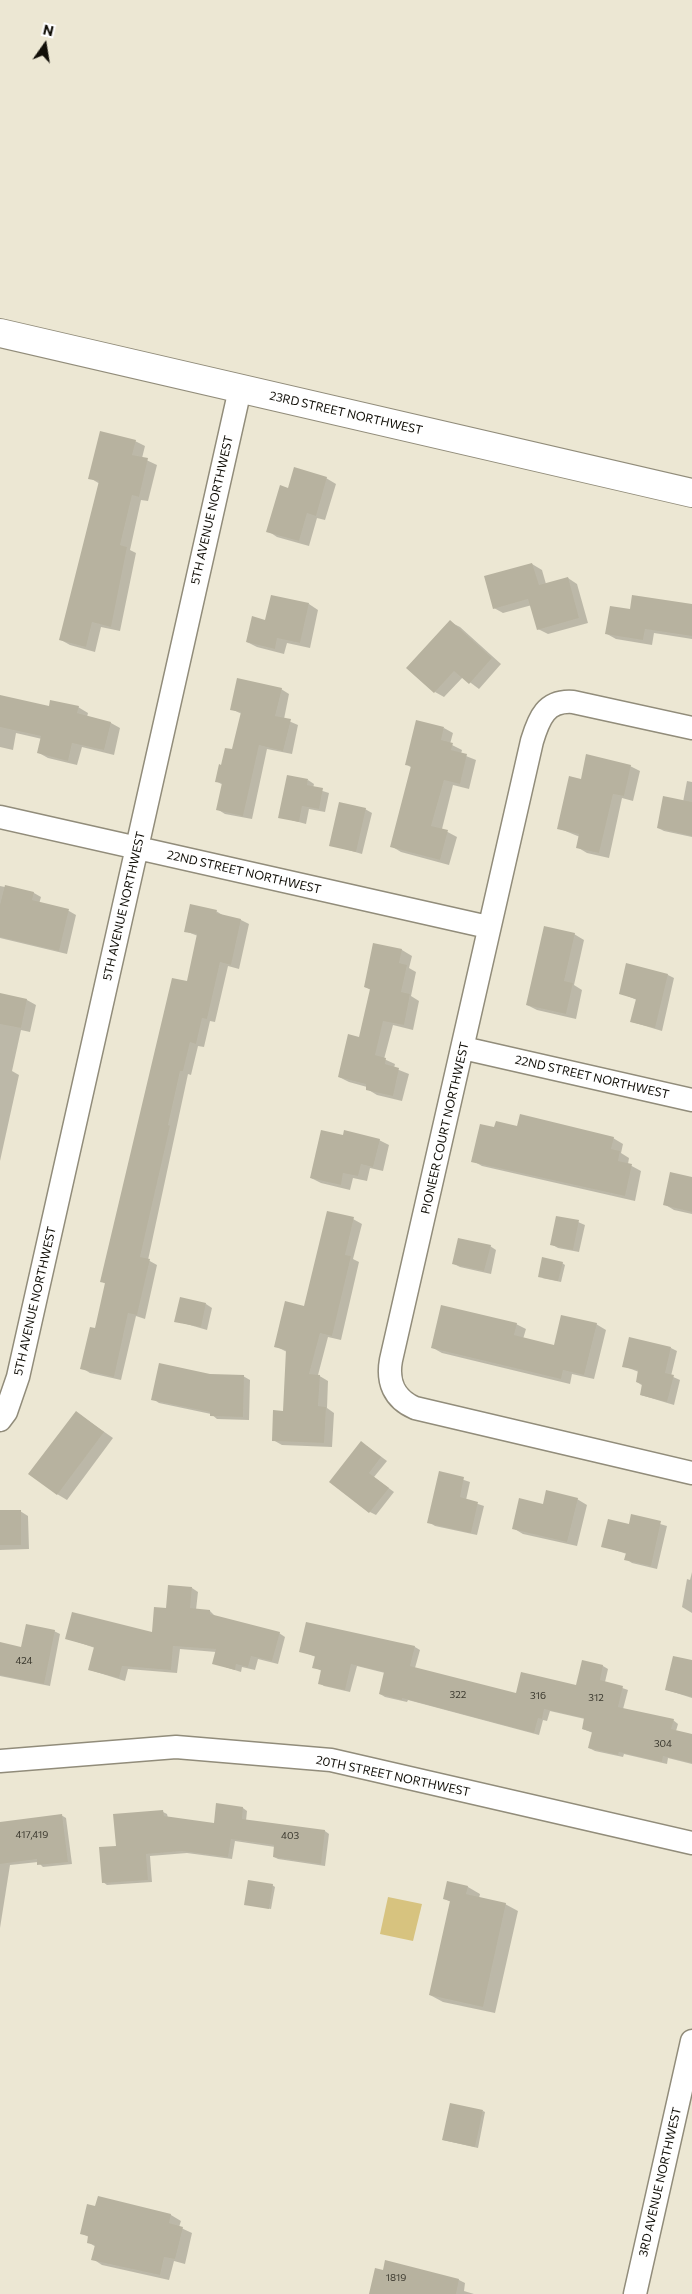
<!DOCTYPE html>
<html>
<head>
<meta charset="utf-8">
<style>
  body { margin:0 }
  #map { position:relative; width:692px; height:2294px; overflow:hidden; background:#ece7d3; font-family:Commissioner,sans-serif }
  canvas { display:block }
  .north { position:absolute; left:20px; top:20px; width:50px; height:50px; -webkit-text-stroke:4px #fff; paint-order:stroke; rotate:13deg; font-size:14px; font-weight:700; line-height:20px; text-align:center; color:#110f08 }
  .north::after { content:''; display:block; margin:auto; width:18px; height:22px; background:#110f08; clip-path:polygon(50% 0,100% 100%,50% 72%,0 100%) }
</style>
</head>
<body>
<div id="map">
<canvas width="692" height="2294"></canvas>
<div class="north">N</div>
</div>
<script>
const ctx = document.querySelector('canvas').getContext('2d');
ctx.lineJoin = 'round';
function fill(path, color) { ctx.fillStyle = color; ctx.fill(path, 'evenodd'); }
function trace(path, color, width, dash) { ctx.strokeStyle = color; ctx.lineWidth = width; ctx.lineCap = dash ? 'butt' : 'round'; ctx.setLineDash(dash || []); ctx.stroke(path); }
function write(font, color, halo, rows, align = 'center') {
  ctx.font = font + ' Commissioner,sans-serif'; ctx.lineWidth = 4.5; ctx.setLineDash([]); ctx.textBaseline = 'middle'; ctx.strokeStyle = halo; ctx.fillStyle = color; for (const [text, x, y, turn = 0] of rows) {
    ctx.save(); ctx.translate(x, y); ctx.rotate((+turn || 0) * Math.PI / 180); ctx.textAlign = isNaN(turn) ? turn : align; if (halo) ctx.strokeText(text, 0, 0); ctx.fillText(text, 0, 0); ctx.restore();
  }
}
fill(new Path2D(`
  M388,1897L422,1904L413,1941L380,1934Z`), '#d7c37f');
fill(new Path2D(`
  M135,441L145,446L142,458L157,465L148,501L141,500L130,550L136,553L120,631L101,627L95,652L70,645L61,640L100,484L90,478Z
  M326,478L336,484L325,520L317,518L309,546L277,537L268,531L289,489Z
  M532,564L542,570L546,584L568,578L577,584L588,623L548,634L538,629L532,605L503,613L494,608Z
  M309,604L318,610L310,648L287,643L284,654L257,647L247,642L266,621Z
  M692,607V639L654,633L652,645L616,639L607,634L631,611Z
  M450,622L460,627L501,664L479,689L463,677L444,697L435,692Z
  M281,689L289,694L284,719L298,725L292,754L267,749L252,819L225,814L217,809L223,785L216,781L222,766L233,751L242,714L231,709Z
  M0,697L50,707H78L88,713L87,717L111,723L120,728L114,755L82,747L77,765L48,758L39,753L42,739L16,733L13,750L0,747Z
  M444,728L453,733L450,744L462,750L461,754L476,760L469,789L453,785L442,829L457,837L449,865L401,852L391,846L412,768L406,764Z
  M630,766L640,771L633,801L622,798L609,858L587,853L577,847L580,837L558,828L582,781Z
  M308,780L314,784L313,788L329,793L325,812L309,809L306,824L280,817Z
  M687,781L692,782V837L664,831L658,828L683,802Z
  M365,809L372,813L362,854L331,845Z
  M0,886L34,893L41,897L39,904L69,911L76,915L67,954L0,938Z
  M216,911L224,916L241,920L249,924L239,969L228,966L215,1022L210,1021L204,1047L198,1046L191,1075L188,1074L148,1260L157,1265L145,1319L136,1316L121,1380L90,1373L82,1368L96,1330L106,1284L101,1281L188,982L198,936L185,931Z
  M574,934L584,940L574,985L582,990L576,1019L537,1010L527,1005Z
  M374,944L402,950L412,956L409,968L416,972L411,996L419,1001L413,1030L393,1025L384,1059L395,1064L394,1068L409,1074L402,1101L377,1095L367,1089V1087L349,1082L339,1077L360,1038L371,990L365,987Z
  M627,965L668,975L674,978L662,1031L632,1022L637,1000L620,993Z
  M0,995L27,1000L36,1005L30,1032L21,1030L12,1071L19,1075L0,1161Z
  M518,1127L613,1138L623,1144L621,1153L629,1158L628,1164L641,1171L635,1201L482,1166L473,1161L495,1129Z
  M344,1136L379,1140L389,1145L383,1171L370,1168L367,1181L353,1178L350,1190L321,1183L311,1178Z
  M692,1178V1214L674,1210L664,1204Z
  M353,1219L362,1224L353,1259L359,1262L341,1340L328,1337L318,1375L328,1381L327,1408L334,1413L332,1447L282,1445L273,1440L284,1412L287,1352L275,1346L305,1307Z
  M578,1222L585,1225L579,1252L558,1248L551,1244Z
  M490,1246L496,1250L491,1274L460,1267L454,1264Z
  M562,1263L565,1265L561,1282L542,1278Z
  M206,1304L212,1308L207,1330L176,1321Z
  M516,1324L526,1329L523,1339L555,1346L596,1324L606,1330L594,1379L572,1374L570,1384L442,1353L433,1348Z
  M671,1348L677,1351L671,1376L680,1380L674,1405L641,1395L643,1386L637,1382L639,1372L623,1366Z
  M209,1375L243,1376L250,1380L249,1420L217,1419L211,1414L159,1403L153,1399Z
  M76,1412L113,1438L67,1500L57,1494Z
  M367,1446L387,1461L374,1477L394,1492L376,1515L370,1512Z
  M440,1472L470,1482L466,1500L484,1506L477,1535L435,1526L429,1522Z
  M577,1499L587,1505L577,1546L523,1534L513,1528L544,1505Z
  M0,1511H20L28,1516L29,1549L0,1550Z
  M632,1516L667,1526L657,1569L632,1563L626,1559L627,1554L602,1546L629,1525Z
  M692,1572V1613L682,1607L687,1579L690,1580Z
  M192,1588L198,1592L196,1610L210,1611L216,1617L279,1633L285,1637L278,1664L258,1659L255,1670L242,1667L241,1672L213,1663L216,1652L180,1649L177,1673L128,1669L125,1681L90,1670L95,1648L66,1638L153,1634L167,1609Z
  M54,1631L60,1634L50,1686L0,1676V1644L22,1648Z
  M415,1647L420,1650L415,1668L517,1694L577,1687L583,1662L603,1666L608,1669L605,1682L628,1690L623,1709L673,1720L678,1724L676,1731L692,1735V1764L668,1758L667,1764L624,1754L623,1757L595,1751L589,1748L593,1733L583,1729L585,1719L550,1711L547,1721L543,1720L539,1735L408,1700L407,1702L385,1697L380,1694L385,1673L357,1666L350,1692L324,1686L319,1683L322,1671L314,1667L316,1657L300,1651Z
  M692,1662V1698L667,1690Z
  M217,1805L243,1808L247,1811L246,1821L325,1831L329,1834L325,1866L278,1859L274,1857L275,1847L235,1841L232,1859L187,1853L150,1856L152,1882L107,1885L103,1882L117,1847L163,1812L167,1814L168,1818L215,1824Z
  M61,1815L66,1818L72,1864L43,1867L38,1862L10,1865L0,1928V1823Z
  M448,1882L468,1887L480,1894L479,1898L505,1904L518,1911L495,2013L443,2002L430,1995L451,1902L445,1899Z
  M272,1885L275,1887L271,1909L245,1904Z
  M483,2111L485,2112L478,2148L443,2140Z
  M98,2198L171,2215L181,2221L179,2227L192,2233L185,2264L174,2261L169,2280L102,2265L93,2259L96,2247L88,2242L89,2237L81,2233L96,2207Z
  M459,2280L465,2283L464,2291L474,2294H370Z`), '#0003');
fill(new Path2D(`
  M100,431L136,440L132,455L148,458L139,497L132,495L120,545L127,547L111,627L92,622L86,647L59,640L99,481L88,479Z
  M294,467L327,477L316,516L307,513L299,541L266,532L280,485L288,488Z
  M532,563L539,585L568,577L579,618L537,630L528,599L493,609L484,576Z
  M271,595L309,603L300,643L277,638L275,649L246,642L252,616L265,620Z
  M632,595L692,604V636L645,629L643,640L605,634L610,606L630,609Z
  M450,620L492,658L469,684L454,671L434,693L406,668Z
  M237,678L282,688L275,716L291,719L283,751L259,745L243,816L216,810L222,783L215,782L219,764L221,765L225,748L232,749L241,712L230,710Z
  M0,695L49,706L50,700L79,706L77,713L111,722L104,750L72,743L68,761L37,753L41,736L0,727Z
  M416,720L444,727L441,740L453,743L451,750L467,754L460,784L444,780L431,826L448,830L440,860L390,847L411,766L405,765Z
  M586,754L631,765L624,796L613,794L599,853L576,848L579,834L557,829L569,776L581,779Z
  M287,775L308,779L307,785L323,788L319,809L302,806L299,822L278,818Z
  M663,796L692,802V836L657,828Z
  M339,802L366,808L356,852L329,846Z
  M5,885L34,892L32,900L69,909L59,951L0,937V905Z
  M190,904L217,910L216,913L241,919L231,965L220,962L207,1019L202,1018L196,1044L190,1042L183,1071H180L168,1125L170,1126L140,1257L150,1259L137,1315L128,1313L114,1377L80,1369L90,1327L95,1328L105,1283L100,1282L172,978L187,981L197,934L184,932Z
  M544,926L575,933L564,981L573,983L566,1014L526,1005Z
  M373,943L402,949L399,963L407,965L401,992L410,994L404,1025L383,1021L375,1055L386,1058L385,1064L399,1068L393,1096L366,1090V1084L338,1077L348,1034L359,1037L370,989L364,987Z
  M626,963L668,974L655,1028L630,1022L636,999L619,994Z
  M0,993L27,999L21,1028L0,1024Z
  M520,1114L614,1137L611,1149L620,1151L618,1161L632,1164L625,1196L471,1162L480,1124L494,1127L496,1121L517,1126Z
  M321,1130L343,1135L344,1130L380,1139L373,1167L361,1164L358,1176L343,1173L341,1185L310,1178Z
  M670,1172L692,1177V1212L663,1205Z
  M327,1211L354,1217L345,1255L351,1256L332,1336L320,1333L309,1374L320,1375L318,1406L326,1407L324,1443L272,1441L273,1410L283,1411L286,1350L274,1347L285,1301L304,1306Z
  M556,1216L579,1220L573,1250L550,1245Z
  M458,1238L491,1245L484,1271L452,1264Z
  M542,1257L563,1262L558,1281L538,1277Z
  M180,1297L206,1303L201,1327L174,1322Z
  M441,1305L517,1323L514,1335L554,1345L561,1315L597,1323L584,1375L563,1370L561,1379L431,1348Z
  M629,1337L671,1347L665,1373L674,1375L667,1402L640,1395L642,1384L636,1382L638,1370L622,1367Z
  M159,1363L210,1374L244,1375L243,1417L210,1416V1412L151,1400Z
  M76,1411L104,1432L57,1495L28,1474Z
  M361,1441L381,1457L369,1473L389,1488L369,1513L329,1482Z
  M439,1471L464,1477L460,1497L478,1502L471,1533L427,1523Z
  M546,1490L578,1498L567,1542L512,1529L519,1498L543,1504Z
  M0,1510H21V1545H0Z
  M631,1514L661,1521L651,1566L624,1560L626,1553L601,1547L608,1519L629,1524Z
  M168,1585L192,1587L190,1608L210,1610V1614L280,1632L272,1661L251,1656L248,1667L236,1664L235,1670L212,1664L216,1649L173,1646L171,1670L122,1666L119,1678L88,1670L94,1647L65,1639L72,1612L152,1632L154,1607L166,1608Z
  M306,1622L415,1646L410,1666L516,1693L521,1672L576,1685L582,1660L603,1665L600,1680L623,1686L618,1707L674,1719L671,1729L692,1734V1763L663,1756L662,1762L619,1752L618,1755L588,1748L592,1732L582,1729L584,1718L544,1709L542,1719L538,1718L534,1733L402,1698V1700L379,1694L384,1672L351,1664L345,1690L318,1684L321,1670L312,1668L315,1656L299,1652Z
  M26,1624L55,1630L44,1684L0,1675V1642L21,1647Z
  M673,1656L692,1660V1697L665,1690Z
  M216,1803L243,1807L242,1819L325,1830L321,1864L273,1857L274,1845L231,1839L228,1857L182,1851L146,1854L148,1880L102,1883L99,1847L116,1846L113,1814L163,1810L164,1816L214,1823Z
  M62,1814L68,1862L37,1865V1859L0,1864V1822Z
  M248,1880L273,1884L269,1909L244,1905Z
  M447,1881L468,1886L466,1894L506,1903L483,2007L429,1995L450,1901L443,1899Z
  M450,2103L483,2110L475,2147L442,2140Z
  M98,2196L171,2214L169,2223L183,2227L175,2259L164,2257L160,2275L91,2260L95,2245L87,2243L88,2236L80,2234L87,2204L95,2206Z
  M385,2260L459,2279L456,2294H369L375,2268L383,2270Z`), '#b7b29f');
const minor = new Path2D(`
  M692,728L573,702C546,700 539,718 532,741C484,947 439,1154 391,1360C387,1382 394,1399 415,1408L692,1473
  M0,817L488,927
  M463,1048L692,1100
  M0,1420L6,1412L18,1377L240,389
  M0,1761L176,1747L331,1760L692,1843
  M635,2294L692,2041`);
const tertiary = new Path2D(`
  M0,333L692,493`);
trace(minor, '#918c7a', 25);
trace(tertiary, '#918c7a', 30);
trace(minor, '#fff', 22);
trace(tertiary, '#fff', 28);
write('10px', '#3a382e', null, [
  ["424",24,1661],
  ["322",458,1695],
  ["316",538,1696],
  ["312",596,1698],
  ["304",663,1744],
  ["417,419",32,1835],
  ["403",290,1836],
  ["1819",396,2278]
]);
write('12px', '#110f08', '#fff', [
  ["23RD STREET NORTHWEST",346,413,13],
  ["5TH AVENUE NORTHWEST",212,510,-77],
  ["22ND STREET NORTHWEST",244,872,13],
  ["5TH AVENUE NORTHWEST",124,906,-77],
  ["22ND STREET NORTHWEST",592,1077,13],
  ["PIONEER COURT NORTHWEST",445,1128,-77],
  ["5TH AVENUE NORTHWEST",35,1301,-77],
  ["20TH STREET NORTHWEST",393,1776,12],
  ["3RD AVENUE NORTHWEST",660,2182,-77]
]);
</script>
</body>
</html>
